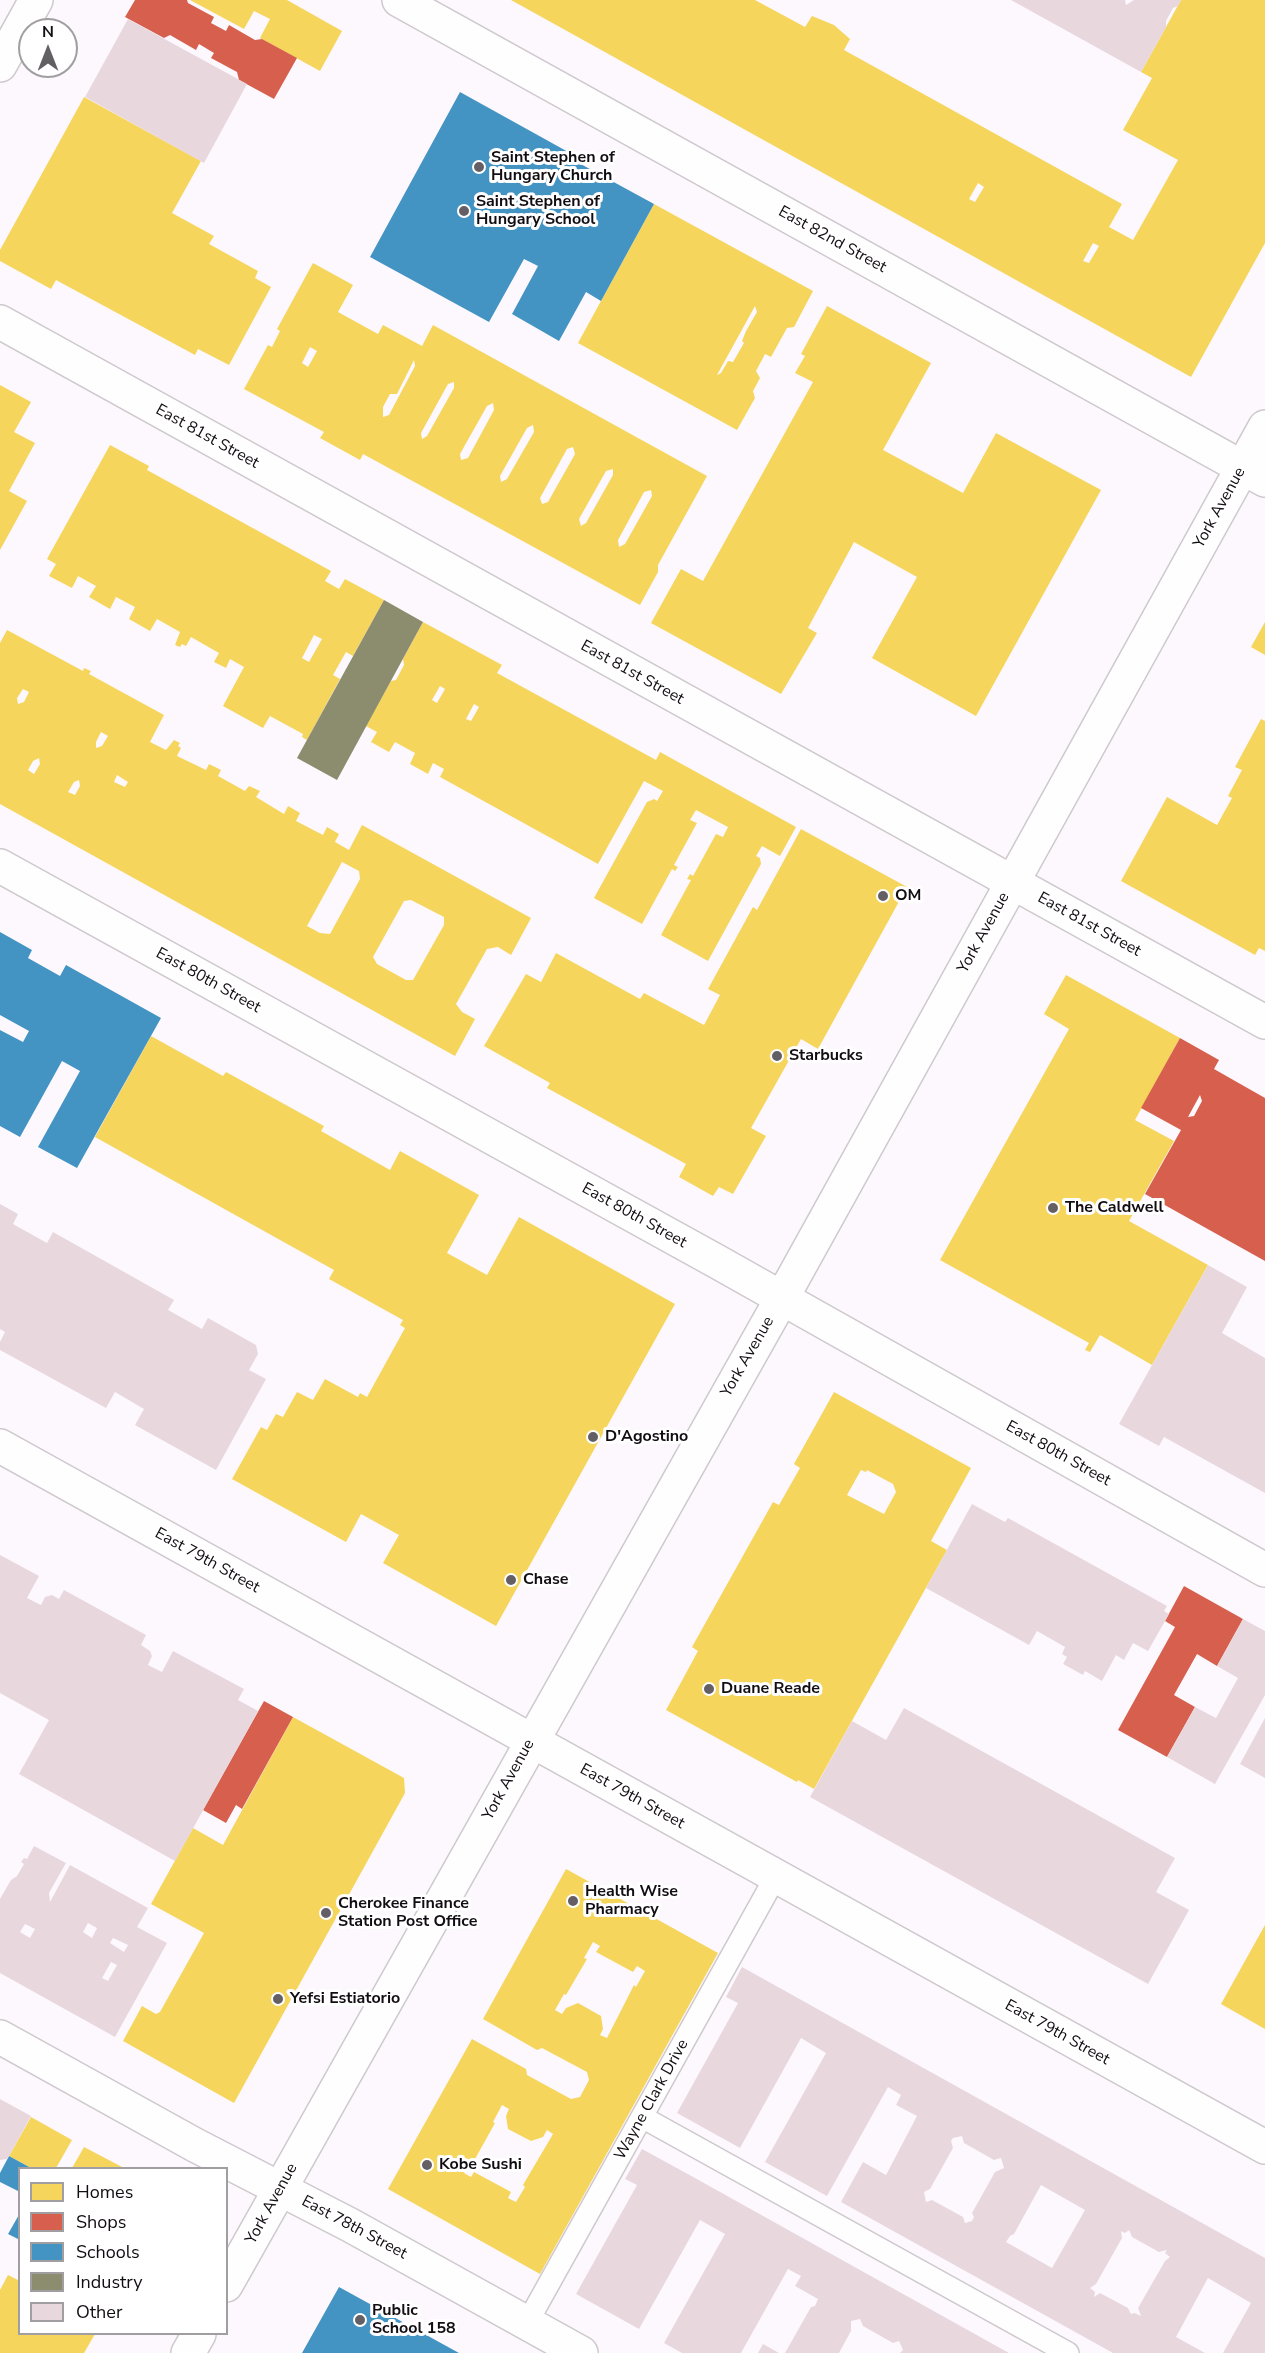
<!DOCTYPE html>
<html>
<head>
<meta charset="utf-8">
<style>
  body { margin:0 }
  #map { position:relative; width:1265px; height:2353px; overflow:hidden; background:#fdf8fd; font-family:"Nunito Sans",sans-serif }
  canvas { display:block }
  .legend { position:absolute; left:18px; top:2167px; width:210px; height:168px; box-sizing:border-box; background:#fff; border:2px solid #a09ea0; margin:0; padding:8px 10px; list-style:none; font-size:18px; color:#120d12 }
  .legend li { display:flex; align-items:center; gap:12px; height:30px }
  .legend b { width:30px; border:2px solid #a09ea0 }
  .north { position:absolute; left:18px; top:18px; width:60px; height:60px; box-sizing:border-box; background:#fff; border:2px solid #a09ea0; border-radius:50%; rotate:0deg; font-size:16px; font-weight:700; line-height:24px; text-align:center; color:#120d12 }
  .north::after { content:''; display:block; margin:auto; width:21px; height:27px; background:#645f64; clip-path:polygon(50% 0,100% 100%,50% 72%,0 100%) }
</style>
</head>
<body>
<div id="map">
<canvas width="1265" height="2353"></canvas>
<ul class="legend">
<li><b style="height:16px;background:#f6d55c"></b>Homes</li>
<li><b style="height:16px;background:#d6604d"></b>Shops</li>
<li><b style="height:16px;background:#4393c3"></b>Schools</li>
<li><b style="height:16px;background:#8c8c6e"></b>Industry</li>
<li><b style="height:16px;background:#e8d8de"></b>Other</li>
</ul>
<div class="north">N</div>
</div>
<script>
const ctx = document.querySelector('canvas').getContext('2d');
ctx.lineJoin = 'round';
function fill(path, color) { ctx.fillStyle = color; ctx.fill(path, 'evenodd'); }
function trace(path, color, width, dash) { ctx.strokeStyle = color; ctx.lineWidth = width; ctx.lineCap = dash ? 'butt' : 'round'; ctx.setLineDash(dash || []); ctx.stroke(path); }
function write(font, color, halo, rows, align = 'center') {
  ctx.font = font + ' "Nunito Sans",sans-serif'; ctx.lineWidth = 6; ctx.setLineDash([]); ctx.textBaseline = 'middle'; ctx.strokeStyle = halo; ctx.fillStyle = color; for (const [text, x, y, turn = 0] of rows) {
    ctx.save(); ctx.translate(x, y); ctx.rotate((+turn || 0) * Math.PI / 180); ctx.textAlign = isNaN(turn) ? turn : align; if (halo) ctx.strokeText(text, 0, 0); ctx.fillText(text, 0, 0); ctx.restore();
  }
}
fill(new Path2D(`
  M190,0H287L342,31L320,71L260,38L270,19L254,11L244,29Z
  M511,0H755L805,27L812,16L834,25L850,39L844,50L1122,204L1109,227L1133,240L1178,160L1123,130L1152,78L1141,72L1181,0H1265V243L1191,377ZM978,183L984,187L975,202L969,199ZM1093,243L1099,246L1089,263L1083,261Z
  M84,97L201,161L172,213L214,236L209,244L258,271L255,278L271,287L229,365L198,349L195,355L56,280L51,289L0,261V250Z
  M654,204L813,291L794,327L787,328L771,357L765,354L756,371L760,378L753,391L755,398L737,430L578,343ZM755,306L757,312L746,331L742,341L744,343L733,362L728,361L721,373L717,375Z
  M313,263L353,285L338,312L378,334L383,325L422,346L433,325L707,476L658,565V572L640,605L363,454L360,460L320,438L324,432L244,389L268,345L272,347L280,331L277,329ZM310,347L317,351L308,367L302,363ZM414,360L415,366L389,415L383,417V407L390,394H397ZM454,382V388L427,436L422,439L421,433L448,384ZM493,403L494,410L468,458L461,460L460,454L487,406ZM533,425L534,432L507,479L501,482L500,476L527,428ZM573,447L575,454L548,502L542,504L540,498L567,449ZM613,469V475L586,523L581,526L579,519L606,471ZM651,490L652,496L625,544L619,547L618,540L644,492Z
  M827,306L931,363L883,450L963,493L996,433L1101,490L976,716L872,658L917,577L854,542L808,628L817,633L781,694L651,623L681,569L703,581L813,382L795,373L805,356L801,354Z
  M0,385L31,402L14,432L35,443L9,491L27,501L0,550Z
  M110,445L149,466L147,470L331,571L325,581L339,589L345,579L384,600L353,656L346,652L333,675L340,679L307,740L302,737L303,734L270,716L263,728L223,706L244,667L230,659L226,668L214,662L219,653L191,637L186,646L182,644L180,647L175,645L180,632L157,619L150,631L129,619L135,607L116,597L110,609L89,597L96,586L78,576L72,588L49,576L56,564L47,559ZM314,635L322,639L309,662L302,658Z
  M423,622L502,665L497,673L656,760L660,752L796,827L780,856L762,846L756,856L760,858L761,864L708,961L661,935L691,880L687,879L690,874L693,876L716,834L723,837L728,827L696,810L690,820L697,823L674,865L678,867L675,871L672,869L642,924L594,898L647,802L654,799L657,801L663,791L644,781L598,864L440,777L444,769L433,763L428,774L410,764L415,753L395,742L389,752L371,742L377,732L366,726L391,681L396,680L404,665L403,659ZM440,686L445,689L437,703L432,700ZM474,704L479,707L471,721L466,719Z
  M1265,622V655L1251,647Z
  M7,630L83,671L84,668L91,671L89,674L164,715L150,742L166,750L174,740L180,743L178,746L181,748L177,756L206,770L209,764L221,770L218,776L245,791L249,786L260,791L256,797L284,814L288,806L300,813L296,821L323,835L327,827L339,834L335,842L349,850L362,825L531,918L511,955L498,947L487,949L456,1004L462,1012L475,1019L455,1056L0,804V643ZM23,689L29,692L24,702L18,704L17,698ZM101,732L108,736L102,746L96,748V742ZM39,758L40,764L34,774L28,770L33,761ZM117,775L128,782L125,787L114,782ZM79,780L80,786L75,795L68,792L74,782ZM342,862L359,871L360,879L330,934L320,933L307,926ZM411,900L444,917V925L413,980H406L377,964L373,957L404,901Z
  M1261,719L1265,721V951L1259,948L1255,955L1121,881L1167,797L1217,825L1232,798L1228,796L1242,770L1235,767Z
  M801,829L907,887L818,1049L801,1039L751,1128L766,1136L733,1194L719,1187L713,1196L679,1177L686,1164L547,1088L550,1083L484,1046L526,974L541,982L556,953L640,999L644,993L704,1025L720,995L708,989L753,907L757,910Z
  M1066,975L1180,1038L1135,1120L1174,1141L1129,1221L1208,1265L1152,1365L1100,1335L1090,1352L1085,1350L1089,1343L940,1260L1069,1029L1044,1014Z
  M151,1036L223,1076L226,1072L324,1126L321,1131L390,1170L400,1151L479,1195L447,1253L487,1275L519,1217L675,1304L496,1626L383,1563L399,1535L361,1514L346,1542L232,1479L261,1427L267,1430L276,1414L283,1417L297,1392L313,1400L325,1379L358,1397L360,1393L367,1397L405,1328L400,1325L403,1320L329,1279L334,1270L95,1137Z
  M834,1392L971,1468L931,1541L947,1550L814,1789L798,1780L797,1782L666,1710L698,1651L692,1647L773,1502L779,1505L800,1468L794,1464ZM861,1470L866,1472L867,1470L893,1484L896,1492L884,1514L847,1495Z
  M293,1717L404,1778L405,1793L234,2103L123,2041L142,2006L156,2014L160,2012L204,1933L151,1904L193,1828L223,1845Z
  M566,1869L718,1953L540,2274L388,2189L472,2039L526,2069L527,2075L571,2099L580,2097L589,2080L587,2072L542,2048L537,2050L483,2019ZM593,1942L600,1946L596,1952L633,1972L637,1966L645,1971L636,1987L634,1985L607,2038L600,2035L603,2029L601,2016L578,2003L566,2008L562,2014L555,2010L564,1994L566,1995L587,1959L584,1958ZM502,2105L509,2109L506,2116L508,2129L531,2141L543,2137L547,2130L553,2134L523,2185L525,2187L516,2202L508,2198L511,2192L474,2172L471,2177L464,2173L473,2158L475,2159L495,2123L493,2122Z
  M1265,1925V2029L1221,2004Z
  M31,2117L72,2140L56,2168H31L9,2156Z
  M84,2147L124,2168H72Z
  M8,2275L20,2281V2334H95L84,2353H0V2290Z`), '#f6d55c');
fill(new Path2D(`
  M135,0H187L188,3L214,17L211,23L226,31L229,25L255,40L262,39L297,58L274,99L239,80L237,72L211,58L214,53L199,44L196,50L170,35L164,38L125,17Z
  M1180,1038L1219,1060L1214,1069L1265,1098V1261L1145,1194L1181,1130L1141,1108ZM1200,1095L1202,1101L1194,1116L1188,1117Z
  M1184,1586L1243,1619L1217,1666L1197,1654L1174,1695L1195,1707L1167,1757L1118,1730L1175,1627L1165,1621Z
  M264,1701L293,1717L242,1809L236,1805L226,1823L203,1810Z`), '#d6604d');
fill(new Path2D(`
  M460,92L579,158L577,162L654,204L601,301L586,292L559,341L512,314L538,266L524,259L489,322L370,257Z
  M0,932L32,950L28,958L60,976L66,965L161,1018L77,1168L38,1147L80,1071L62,1061L20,1137L0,1126V1030L23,1042L29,1031L0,1015Z
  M9,2156L31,2168H20V2192L0,2182V2173Z
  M20,2213V2240L8,2234Z
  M339,2287L459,2353H302Z`), '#4393c3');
fill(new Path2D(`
  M384,600L423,622L337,780L297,758Z`), '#8c8c6e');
fill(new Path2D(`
  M1011,0H1125L1126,5L1134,0H1181L1178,6L1173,8L1166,21V27L1141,72Z
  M128,19L247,84L204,163L85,97Z
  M0,1204L18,1214L13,1224L47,1243L53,1232L174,1300L168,1310L202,1329L208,1318L256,1345L258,1354L249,1370L266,1379L216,1470L135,1425L144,1409L115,1392L106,1408L0,1350V1342L5,1332L0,1329Z
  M1208,1265L1247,1287L1222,1333L1265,1358V1493L1164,1437L1159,1446L1119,1424Z
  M972,1504L1005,1522L1008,1518L1167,1606L1164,1611L1169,1614L1148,1651L1133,1643L1124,1660L1116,1655L1102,1681L1085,1671L1083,1675L1063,1664L1067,1657L1062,1654L1065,1647L1037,1631L1029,1645L926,1588Z
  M0,1555L39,1576L27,1598L41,1605L45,1597L52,1595L59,1599L64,1590L146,1635L141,1645L150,1651L152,1656L148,1665L162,1672L173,1651L244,1689L238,1700L258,1711L175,1861L19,1774L49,1720L0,1693Z
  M1243,1619L1265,1631V1695L1215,1784L1167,1757L1195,1707L1216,1718L1238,1678L1217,1666Z
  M904,1708L1175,1858L1156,1892L1189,1910L1148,1984L810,1797L852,1721L886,1740Z
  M1265,1718V1778L1240,1764Z
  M34,1846L66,1863L49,1893L50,1902L70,1865L148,1908L137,1927L167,1943L115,2037L0,1973V1899L11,1880L17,1876L24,1864L21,1862L24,1858L27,1859ZM88,1923L97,1928L92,1938L83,1932ZM25,1924L35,1929L30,1938L20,1932ZM113,1938L128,1945L124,1952L110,1943ZM111,1962L117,1965L108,1981L102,1978Z
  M742,1967L1265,2258V2353H1223L1251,2303L1208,2278L1176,2337L1205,2353H1113L841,2202L863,2162L886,2175L917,2116L896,2105L901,2095L888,2087L827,2196L765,2162L826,2053L801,2038L740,2148L677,2113L738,2003L726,1997ZM962,2136L964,2143L994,2160L1001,2158L1004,2168L995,2172L972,2213L974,2217L972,2221L965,2223L963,2217L932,2200L926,2202L924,2192L930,2189L953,2148L951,2141L953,2138ZM1041,2185L1085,2210L1052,2268L1006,2242L1010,2236L1014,2234ZM1129,2230L1132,2237L1159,2252L1167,2250L1165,2253L1170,2257L1165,2261L1138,2308L1141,2316L1135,2313L1131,2314L1128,2308L1100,2293L1094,2297L1095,2292L1090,2288L1096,2284L1122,2238L1121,2231L1125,2233Z
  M0,2099L31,2116L9,2156L7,2159L0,2160Z
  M642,2149L686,2173L1009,2353H900L903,2350L899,2341L893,2343L863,2326L860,2319L851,2321V2331L839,2353H785L811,2307L815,2306L818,2299L795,2286L801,2276L788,2269L741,2353H682L664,2343L725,2234L700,2220L639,2329L576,2294L637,2185L625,2179Z
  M763,2344L779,2353H758Z`), '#e8d8de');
const service = new Path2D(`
  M642,2117L1068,2353
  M527,2323L776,1876`);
const minor = new Path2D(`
  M399,0L1265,480
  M0,322L1265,1022
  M0,866L716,1261L1265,1570
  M0,2037L195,2145L350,2225L581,2353`);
const secondary = new Path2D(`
  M0,1446L1265,2147
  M226,2285L782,1298L1265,427
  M188,2353L199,2334`);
const primary = new Path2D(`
  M0,65L36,0`);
trace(service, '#cec9cd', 24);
trace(minor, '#cec9cd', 36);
trace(secondary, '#cec9cd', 36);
trace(primary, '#cec9cd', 36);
trace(service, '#fffeff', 21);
trace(minor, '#fffeff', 33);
trace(secondary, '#fffeff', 33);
trace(primary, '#fffeff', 33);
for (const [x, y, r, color] of [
  [479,167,6,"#645f64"],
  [464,211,6,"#645f64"],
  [883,896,6,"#645f64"],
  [777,1056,6,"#645f64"],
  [1053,1208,6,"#645f64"],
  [593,1437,6,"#645f64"],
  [511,1580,6,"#645f64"],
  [709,1689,6,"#645f64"],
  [573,1901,6,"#645f64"],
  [326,1913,6,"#645f64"],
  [278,1999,6,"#645f64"],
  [427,2165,6,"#645f64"],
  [360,2320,6,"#645f64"]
]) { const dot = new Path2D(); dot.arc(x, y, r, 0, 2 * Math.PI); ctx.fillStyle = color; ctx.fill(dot); trace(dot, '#fff', 2); }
write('bold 16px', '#120d12', '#fff', [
  ["Saint Stephen of",491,158],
  ["Hungary Church",491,176],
  ["Saint Stephen of",476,202],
  ["Hungary School",476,220],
  ["OM",895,896],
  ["Starbucks",789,1056],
  ["The Caldwell",1065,1208],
  ["D'Agostino",605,1437],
  ["Chase",523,1580],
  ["Duane Reade",721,1689],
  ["Health Wise",585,1892],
  ["Pharmacy",585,1910],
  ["Cherokee Finance",338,1904],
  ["Station Post Office",338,1922],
  ["Yefsi Estiatorio",290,1999],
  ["Kobe Sushi",439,2165],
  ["Public",372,2311],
  ["School 158",372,2329]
], 'left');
write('16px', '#120d12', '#fff', [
  ["East 82nd Street",832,240,29],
  ["East 81st Street",207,437,29],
  ["York Avenue",1220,508,-61],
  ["East 81st Street",632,673,29],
  ["East 81st Street",1089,925,29],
  ["York Avenue",984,933,-61],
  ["East 80th Street",208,981,29],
  ["East 80th Street",634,1216,29],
  ["York Avenue",748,1357,-60],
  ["East 80th Street",1058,1454,29],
  ["East 79th Street",207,1561,29],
  ["York Avenue",509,1780,-61],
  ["East 79th Street",632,1797,29],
  ["East 79th Street",1057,2033,29],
  ["Wayne Clark Drive",652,2100,-61],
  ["York Avenue",272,2204,-61],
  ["East 78th Street",354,2228,28]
]);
</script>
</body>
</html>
